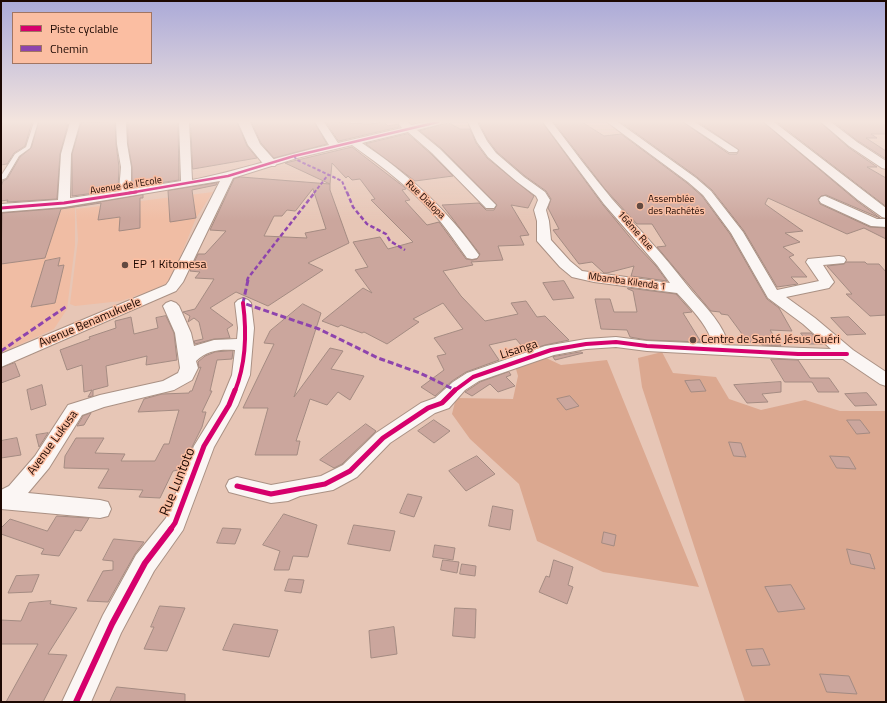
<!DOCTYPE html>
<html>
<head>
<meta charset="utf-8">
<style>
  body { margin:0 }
  #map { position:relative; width:887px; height:703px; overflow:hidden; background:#e7c6b6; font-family:"Titillium Web",sans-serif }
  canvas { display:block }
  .frame { position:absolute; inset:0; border:2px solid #1c0802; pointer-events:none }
  .legend { position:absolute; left:12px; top:12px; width:140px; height:52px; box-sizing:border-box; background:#fbbea2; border:1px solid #a27562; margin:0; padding:5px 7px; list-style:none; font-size:12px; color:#1c0802 }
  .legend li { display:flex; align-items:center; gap:8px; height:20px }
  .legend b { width:20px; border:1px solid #a27562 }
</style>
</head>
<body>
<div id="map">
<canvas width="887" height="703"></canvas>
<div class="frame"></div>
<ul class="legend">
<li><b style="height:5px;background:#d6006c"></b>Piste cyclable</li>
<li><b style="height:5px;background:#8e44ad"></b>Chemin</li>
</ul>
</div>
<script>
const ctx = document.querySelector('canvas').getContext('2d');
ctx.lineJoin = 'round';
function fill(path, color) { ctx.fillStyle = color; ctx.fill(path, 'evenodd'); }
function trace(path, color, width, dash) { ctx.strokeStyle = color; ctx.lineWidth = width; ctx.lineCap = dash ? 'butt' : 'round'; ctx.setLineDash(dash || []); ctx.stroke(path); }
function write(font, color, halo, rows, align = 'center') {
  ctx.font = font + ' "Titillium Web",sans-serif'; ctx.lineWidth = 3; ctx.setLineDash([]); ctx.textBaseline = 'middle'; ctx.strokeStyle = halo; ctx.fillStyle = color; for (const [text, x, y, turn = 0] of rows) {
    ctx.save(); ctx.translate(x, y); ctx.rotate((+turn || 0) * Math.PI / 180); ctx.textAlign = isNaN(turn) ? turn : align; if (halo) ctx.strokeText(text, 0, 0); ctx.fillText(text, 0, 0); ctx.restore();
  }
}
fill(new Path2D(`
  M213,192L196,218L170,282L147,292L121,301L75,306L70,304L78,240L76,209Z
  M75,207V245L67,309L54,329L1,353V217Z`), '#f0bda4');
fill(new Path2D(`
  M662,352L673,373L716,377L729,399L761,410L805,400L840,411H886V702H745L642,387L638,358Z
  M544,357L561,365L607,360L699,587L603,572L537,541L519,484L470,439L452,414L456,398L513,399L518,376L514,362Z`), '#dba890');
const building = new Path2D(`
  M5,122H32L25,146L14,153L7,164L1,165V125Z
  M39,122H66V125L68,124L60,154L57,199L7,202L8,200L1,201V187L3,181L7,179L20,157L31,148Z
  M111,122H115L116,144L119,167L118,190L72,196V154L81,123Z
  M128,122H178L179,180L132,187V167L128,144Z
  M191,122H237L247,146L257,158L193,169Z
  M252,122H314L327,144L274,158L261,143Z
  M326,122L370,124L384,122L388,126L398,124L399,127L339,141Z
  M479,122H542L603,205L638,247L656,266L667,281L631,276L634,266L607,273H604L592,262L579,264L553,230L559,229L548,208L551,199L546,191L525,176L497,152L488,140Z
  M554,122H582L604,136L621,134L687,183L702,196L730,234L767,299L779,308L792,331L770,330L781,346L762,345L760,342H748L728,315L721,314L720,312L711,311L657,247L666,246L652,224H637L605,189Z
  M621,122H683L729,154H737L739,150L698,122H763L857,201L880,218L826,195L821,196L818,199L820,204L870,227L886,228V239L864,228L847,234L768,198L765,204L803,231L785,233L800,242L783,247L794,255L789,257L807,277H791L798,284L777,287L744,231L712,190L697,177Z
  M777,122H820L848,147L877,167H867L886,178V206Z
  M834,122H880L886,126V134H871L877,138H866L886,151V159L858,141Z
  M449,123L460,129H470L476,143L487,158L534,196L528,208L511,205L529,235L520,236L524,245L498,246L503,260L471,262L473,265L443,271L461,296L485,321L518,314L511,303L526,301L537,317L545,316L569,340L545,345L526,351L516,339L489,345L499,360L466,372L452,381L435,396L421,387L444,370L437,356L446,354L434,338L463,329L443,303L413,319L419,322L387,344L364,332L362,333L341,325L338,327L322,321L363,288L372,293L355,270L368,267L353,242L380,237L388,249L413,242L371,200L375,199L360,179L352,180L348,176L346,178L332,163L330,184L285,163L352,147L404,187L406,189L402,190L410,200L405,201L427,225L439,222L466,259L472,260L477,259L480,254L442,205L479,203L486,210H494L497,205L441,148L420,131Z
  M408,134L431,154L453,176L415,181L366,144Z
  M241,177L330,184V190L349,243L308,263L323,270L268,306L236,292L210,308L233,325L227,329L230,338L214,339L195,344L194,341L203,339L199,322L194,318L188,322L190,316L183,312L195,309L214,279L195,278L200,272L190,271L198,254H205L226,231L210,230L234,179ZM313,189L326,229L305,233L307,238L264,236L274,216H282L287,210L295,211Z
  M217,183L216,185L192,190L196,218L170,222L168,191Z
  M143,195V198H140V228L119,231L120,217L98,220L101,203L61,209L45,258L1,264L2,213L64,208Z
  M60,258L58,266L64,265L55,303L31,307L45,261Z
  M846,262H865L867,264H879L886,272V315L870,316L846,294H852L827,266L844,264Z
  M564,281L574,298L553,300L543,283Z
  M628,288L676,294L692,312L683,313L701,342L647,340L630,337L627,330L601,329L595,299H610L614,312H637L633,291L628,289Z
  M303,304L321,313L294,397L330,348L343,351L331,369L364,376L350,400L338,392L327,405L310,399L296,441H300L297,455H255L268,408H243L274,344L264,343L270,331Z
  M166,316L174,333L177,360L146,365L147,356L106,366L108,386L93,390V396L88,397L92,390L84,392L82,365L67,370L60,350L90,339L89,337L116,328L115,321L131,317L134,334L158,328L156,318Z
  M849,317L866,334L847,335L831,318Z
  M801,333H811L823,344H809Z
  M233,351L232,359L217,360L210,391H212L202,412H206L202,427L187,457H188L184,469L173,471L160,498L139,497L143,490L98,488L109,469L64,468L65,456L76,438H104L95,453L125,454L121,461H155L164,444H169L179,410L138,412L144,399L162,394L189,393L190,391H192L201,367L199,368L198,362L205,356L215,352Z
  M581,352L583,353L555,360L553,357Z
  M771,359L798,360L810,378H829L839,392H818L812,382H785Z
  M15,363L20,376L1,383V368Z
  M509,372L511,375L506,377L515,386L498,392L490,384L472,396L465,392L480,382Z
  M700,380L706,391L691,392L685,381Z
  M781,382V392L762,394L768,402L747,403L734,385Z
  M42,385L46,405L31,410L27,390Z
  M867,393L877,405L855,406L845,394Z
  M570,396L579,406L566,410L557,399Z
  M91,413L84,425L77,426L83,416Z
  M434,420L450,431L434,443L418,431Z
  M847,420H860L870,433L857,434Z
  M366,424L376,431L342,464L334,468L320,460Z
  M48,433L39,447L36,435Z
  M17,438L21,455L1,458V441Z
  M729,442L741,443L746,457L734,456Z
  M477,456L495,474L466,491L449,471Z
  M830,456L849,457L856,469L837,468Z
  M408,494L422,497L414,517L400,513Z
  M493,506L513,510L510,530L489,526Z
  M284,514L317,525L308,557L293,556L289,570H274L280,551L263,545Z
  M57,516L89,518L81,531L75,530L59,556L41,554L44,549L1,534V528L10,519L47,531Z
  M354,525L395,531L390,551L348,544Z
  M223,528L241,529L235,544L217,543Z
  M604,532L616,535L614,546L602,543Z
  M114,539L144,542L135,554L108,602L87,601L103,571L113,570V561L103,560Z
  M435,545L455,548L453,560L433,557Z
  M847,549L870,554L875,569L851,564Z
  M443,560L459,562L457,573L441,570Z
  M554,560L573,567L568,585L573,587L567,604L539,592L546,576L549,577Z
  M462,564L476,566L475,576L460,574Z
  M39,575L32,592L8,593L16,576Z
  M289,579L304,580L301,593L285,591Z
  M791,585L805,609L778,612L765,587Z
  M51,601L50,604L77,608L48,654L67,655L43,702H6L38,644H1V620L21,621L29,603Z
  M160,606L185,608L167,651L144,649L154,627H151Z
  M455,608L476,609L475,638L453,636Z
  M234,624L278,630L269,657L223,650Z
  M394,627L397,654L371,658L369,631Z
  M763,649L770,665L752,666L746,650Z
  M820,674L849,676L857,694L827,692Z
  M117,687L185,694V702H110Z`);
fill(building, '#cba69d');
trace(building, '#a48b82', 1);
const service = new Path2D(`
  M34,122H38L30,148L19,156L6,178L1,180V176L15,154L26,147Z`);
const minor = new Path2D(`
  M70,122H80L71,154L70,198L119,191L121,167L117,144L116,122H126L127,144L131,167V189L181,181L179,122H189L192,180C239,171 283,155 329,145L315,122H324L338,143L402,128L399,124L400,122H408L411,125L425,122H442L441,124L417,130L440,149L496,205L494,208H486L432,153L408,132L362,143C407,173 448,210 479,255L477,258L472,259L467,258C458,246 450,233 440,221C416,192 383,167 352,145L297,158L233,178L183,282L176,291L1,367V354L166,285L169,281L220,181L64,207L1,212V204L58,200L61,154Z
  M468,122H477L487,141L496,153L524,177L545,192L550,200L546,210L549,221L551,240L570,261L582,271L670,283L657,265L604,204L543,122H552C572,148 591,174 612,199C637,227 663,254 686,284C700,302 719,318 727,340L725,344L721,345L831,349L803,324L768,298L731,233L703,195L688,182L607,122H618L696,178L711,191L743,232L777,290L819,281L806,262L808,259L839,256L844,257L846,260L844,263L823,265L834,282L829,288L786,297L815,318L853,350L886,372V386L880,384L843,359H798L647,351L616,347L586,349L554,355L479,381L465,390L449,408L435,413L390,443L357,477L333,490L300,496L288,501L271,503L229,492L226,486L229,480L237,477L271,485L321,476L343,465L376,433L421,403L435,398L453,382L467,373L545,346L586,339L616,337L647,341L716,344H713C711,340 710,336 708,332C700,317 688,305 677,293L594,282L572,277L560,267L537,241V221L534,210L538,200L536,196L516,181L488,157L477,142Z
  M684,122H695L738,150L737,152H729Z
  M764,122H774L886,208V218L882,217L858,200Z
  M821,122H831L857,142L886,161V169L882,168L849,146Z
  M825,196L877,219H886V227L871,226L821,203L819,200L821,197Z
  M243,298L248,300L251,303L254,328L250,375L238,405L214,447L183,530L154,571L121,633L91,702H62L103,615L136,555L166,518L194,446L220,404L232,375L235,350C221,349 207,350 196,361L198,368L192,380L174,390L104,407L82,415L49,468L28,493L100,500L108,502L111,509L108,516L100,518L1,509V490L9,486L35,456L68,405L100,395L163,381L178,373L180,368L175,333L163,306L166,303L171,301L176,303L179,306L191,333L194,346L214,340L237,339L238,328L235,303L238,300Z`);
const tertiary = new Path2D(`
  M238,122H250L260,144L277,163L275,166H265L248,145Z`);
trace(service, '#aa9184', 2);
trace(minor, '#aa9184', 2);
trace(tertiary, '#aa9184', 2);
fill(service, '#fbf6f4');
fill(minor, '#fbf6f4');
fill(tertiary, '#fbf6f4');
trace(new Path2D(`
  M294,156L297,160L342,181L347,193
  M314,193L328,175`), '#8e44ad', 2, [3.5, 2]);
trace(new Path2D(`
  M347,192L353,207L367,224L386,234L390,241L405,250
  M247,281L248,278L315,192`), '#8e44ad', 2.5, [4.5, 2.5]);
trace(new Path2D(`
  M248,280L243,303L319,329L378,358L420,373L455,390
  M1,351L67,306`), '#8e44ad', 3, [6, 3]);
trace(new Path2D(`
  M129,193L228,176L294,156L438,122`), '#d6006c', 2.5);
trace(new Path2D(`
  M1,208L64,203L136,192`), '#d6006c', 3);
trace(new Path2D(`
  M235,391C246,363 247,333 243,303
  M454,391L473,377L551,350L586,344L616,342L647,346L798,354H847`), '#d6006c', 4);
trace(new Path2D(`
  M237,486L271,494L325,484L350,471L383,438L428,408L442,403L455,390
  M170,530L175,523L204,446L229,405L235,390`), '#d6006c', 5);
trace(new Path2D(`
  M76,702L112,624L145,563L171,529`), '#d6006c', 6);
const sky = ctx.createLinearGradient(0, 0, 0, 221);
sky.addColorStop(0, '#abaad8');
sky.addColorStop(0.55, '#f4e5de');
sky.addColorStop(1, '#f4e5de00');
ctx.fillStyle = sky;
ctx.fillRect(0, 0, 887, 221);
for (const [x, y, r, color] of [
  [640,206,4,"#634a41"],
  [125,265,4,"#634a41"],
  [693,340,4,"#634a41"]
]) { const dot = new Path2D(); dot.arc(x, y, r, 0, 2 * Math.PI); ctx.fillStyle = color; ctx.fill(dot); trace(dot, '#fbbea2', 1.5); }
write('10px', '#1c0802', '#fbbea2', [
  ["Avenue de l'Ecole",126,186,-9],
  ["Rue Dialopa",425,200,44],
  ["16ème Rue",635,231,49],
  ["Mbamba Kilenda 1",627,282,8]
]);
write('10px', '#1c0802', '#fbbea2', [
  ["Assemblée",648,200],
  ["des Rachétés",648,212]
], 'left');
write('12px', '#1c0802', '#fbbea2', [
  ["EP 1 Kitomesa",133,265],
  ["Centre de Santé Jésus Guéri",701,340]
], 'left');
write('12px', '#1c0802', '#fbbea2', [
  ["Avenue Benamukuele",90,323,-23],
  ["Lisanga",519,350,-18],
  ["Avenue Lukusa",53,443,-54]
]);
write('14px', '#1c0802', '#fbbea2', [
  ["Rue Luntoto",178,482,-68]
]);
</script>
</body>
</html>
